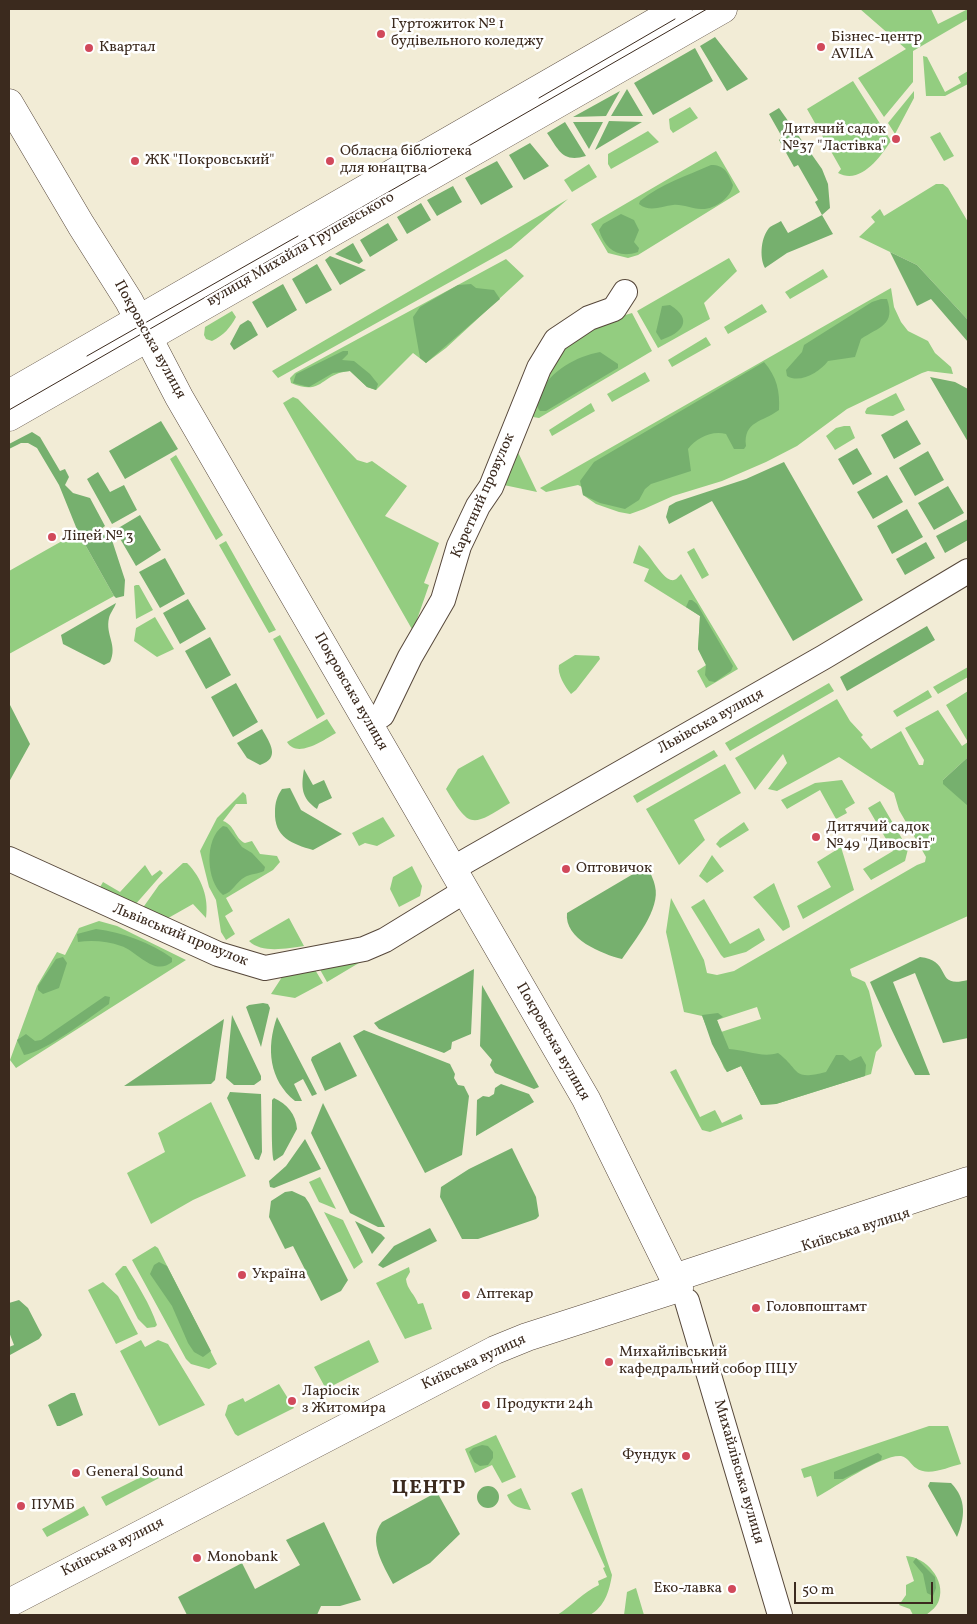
<!DOCTYPE html>
<html>
<head>
<meta charset="utf-8">
<style>
  body { margin:0 }
  #map { position:relative; width:977px; height:1624px; overflow:hidden; background:#f2ecd6; font-family:Vollkorn,serif }
  canvas { display:block }
  .frame { position:absolute; inset:0; border:10px solid #3b2a1e; pointer-events:none }
  .scale { position:absolute; left:794px; top:1582px; width:139px; height:22px; box-sizing:border-box; border:2px solid #3b2a1e; border-top:0; padding-left:6px; font-size:15px; line-height:18px; white-space:nowrap; color:#3b2a1e; -webkit-text-stroke:4px #fff; paint-order:stroke }
</style>
</head>
<body>
<div id="map">
<canvas width="977" height="1624"></canvas>
<div class="frame"></div>
<div class="scale">50 m</div>
</div>
<script>
const ctx = document.querySelector('canvas').getContext('2d');
ctx.lineJoin = 'round';
function fill(path, color) { ctx.fillStyle = color; ctx.fill(path, 'evenodd'); }
function trace(path, color, width, dash) { ctx.strokeStyle = color; ctx.lineWidth = width; ctx.lineCap = dash ? 'butt' : 'round'; ctx.setLineDash(dash || []); ctx.stroke(path); }
function write(font, color, halo, rows, align = 'center') {
  ctx.font = font + ' Vollkorn,serif'; ctx.lineWidth = 5; ctx.setLineDash([]); ctx.textBaseline = 'middle'; ctx.strokeStyle = halo; ctx.fillStyle = color; for (const [text, x, y, turn = 0] of rows) {
    ctx.save(); ctx.translate(x, y); ctx.rotate((+turn || 0) * Math.PI / 180); ctx.textAlign = isNaN(turn) ? turn : align; if (halo) ctx.strokeText(text, 0, 0); ctx.fillText(text, 0, 0); ctx.restore();
  }
}
fill(new Path2D(`
  M860,9H931L938,24L968,9V19L913,51V82L884,117L858,78L906,49Z
  M923,56L927,57L945,92L961,83L958,77L968,71V84L945,96H926Z
  M853,81L891,141C880,157 861,185 838,173L841,169L807,109Z
  M914,91V98L895,134L888,123Z
  M690,107L698,118L673,133L670,129L669,119Z
  M648,131L659,142L611,169L608,164V154Z
  M940,132L954,156L944,161L930,137Z
  M716,151L740,192L638,255L628,258L608,253L591,224Z
  M589,164L597,177L572,192L564,180Z
  M936,184H943L948,188L968,222V320L917,265L859,237L875,222L871,217L880,209L884,216Z
  M568,199L511,248L278,378L272,371Z
  M729,258L737,271L704,303L710,319L658,348L637,311Z
  M506,259L524,276L446,348L426,363L413,353L376,390L367,387L350,371C321,373 323,397 291,383L290,378L295,373Z
  M823,269L828,277L790,299L785,292Z
  M891,288L894,307L901,322L908,331L928,341L935,353L951,367L953,374L928,371L922,373L847,409L797,446L766,462L722,481L673,496L644,509L630,514L619,512L596,504L583,495L582,487L578,485L546,492L540,488Z
  M762,304L767,312L728,334L724,327Z
  M232,311L236,317C230,328 224,335 212,341L206,339L204,335L205,327Z
  M632,313L652,351L539,418L533,417L530,413L558,349L592,325Z
  M706,337L711,345L672,367L668,360Z
  M645,372L650,381L612,402L607,394Z
  M896,393L905,410L893,416L866,414L865,412L867,408Z
  M293,397L298,399L357,460L367,463L372,461L407,486L385,516L439,543L424,583L429,585L413,631L283,403Z
  M591,403L595,411L552,436L549,430Z
  M844,426H850L855,438L835,450L826,436L836,428Z
  M516,448L537,492L499,484Z
  M176,455L223,535L216,540L170,459Z
  M78,532L114,596L9,654V571Z
  M226,541L276,630L269,633L219,545Z
  M639,545C648,552 662,578 671,580C676,581 678,577 681,574L738,669L706,688L697,671L706,665L698,649L700,616L644,581L649,569L633,563Z
  M694,548L709,575L702,579L687,552Z
  M136,585H139L153,610L136,619L134,586Z
  M155,617L174,649L157,657L134,641L136,628Z
  M280,635L325,714L317,719L273,639Z
  M575,655L599,656L600,659L576,690L571,694C565,687 557,674 559,665Z
  M968,667V677L938,694L933,687Z
  M829,683L834,691L730,751L725,743Z
  M928,690L932,697L897,717L893,711Z
  M968,691V757L943,780L968,798V916L850,969L852,976L865,982L869,991L882,1046L876,1052L871,1074L776,1104L761,1105L741,1066L727,1072L724,1068L702,1016L684,1012L666,932L671,898L704,960L707,973L717,975L734,971L917,865L925,862L926,857L899,810L894,793L839,757L777,791L768,789L787,763L783,754L755,790L735,758L837,699L850,721L863,735L861,737L871,749L901,731L919,765H923L924,760L905,728L938,710L962,746L968,742L946,705ZM757,1007L761,1019L721,1032L717,1020Z
  M327,719L336,733C324,740 297,759 287,742Z
  M714,750L718,756L637,803L633,796Z
  M483,755L510,803C471,827 470,829 446,789L458,769Z
  M725,764L741,793L694,820L705,840L679,865L646,809Z
  M842,780L855,803L845,809L847,813L836,819L820,790L787,809L781,800L815,783Z
  M243,792L246,795L247,804H236L223,821C235,825 235,839 245,843L252,841L260,854L277,856L280,862L273,870L226,898L233,911L225,916L235,934L226,940L221,932L216,900L209,887L200,851L217,818Z
  M880,801L908,849L905,861L871,880L863,869L893,851L868,808Z
  M383,817L395,836L377,846L365,843L359,846L352,833Z
  M744,822L749,830L720,848L716,844L720,839Z
  M841,847L854,890L803,919L797,906L831,887L817,862Z
  M712,855L724,871L707,883L699,876Z
  M183,863H187C202,878 209,898 206,918L193,904L163,921L142,909L159,885Z
  M145,865L152,876L160,870L163,873L134,906L99,889L103,882L120,892Z
  M412,866L422,886L420,896L399,907L390,889L393,877Z
  M774,883L789,921L790,927L783,931L753,897Z
  M704,899L730,944L759,928L765,940L746,952L724,958L721,955L691,907Z
  M289,918L304,946C288,948 262,954 249,941Z
  M99,921L117,926L186,960L16,1068L10,1060L37,986L57,952L65,955L79,928Z
  M379,951L327,982L318,966Z
  M314,968L323,983L295,998L271,994L284,974Z
  M676,1069L700,1117L715,1110L722,1123L741,1114L743,1119L710,1132L702,1130L670,1072Z
  M211,1102L246,1176L193,1200L151,1224L127,1173L165,1152L158,1133Z
  M320,1177L336,1209L319,1202L309,1182Z
  M324,1212L343,1220L363,1262L354,1269Z
  M155,1246L158,1248L217,1364L209,1369L191,1364L186,1359L132,1260Z
  M123,1266H126C137,1284 150,1304 157,1325L155,1327L147,1328L138,1319L115,1274Z
  M409,1267L410,1272L406,1279C407,1290 415,1294 418,1304L423,1303L432,1329L405,1339L376,1283Z
  M103,1282L118,1296L138,1334L116,1344L88,1290Z
  M141,1340L145,1347L158,1340L168,1344L205,1405L159,1426L120,1351Z
  M369,1340L379,1362L326,1389L314,1367Z
  M279,1384L294,1408L238,1436L235,1434L225,1415L228,1405L243,1398L245,1402Z
  M929,1426H948L961,1464C948,1467 928,1477 916,1468C911,1465 908,1457 901,1456C883,1454 835,1487 817,1497L811,1476L804,1478L801,1469Z
  M496,1435L516,1477L502,1483L492,1465L475,1473L465,1449Z
  M157,1469L161,1477L106,1506L101,1497Z
  M521,1488L531,1510C519,1508 512,1507 507,1495Z
  M582,1488L612,1575C609,1592 605,1606 590,1615H557C572,1606 583,1592 599,1585L598,1581L607,1577L603,1568L605,1567L571,1493Z
  M84,1506L89,1515L47,1537L42,1529Z
  M906,1556C926,1557 946,1580 939,1600C937,1607 931,1611 926,1615H913L910,1609L899,1605L906,1595V1585L914,1581Z
  M636,1588L644,1615H624L627,1592Z`), '#93cd80');
fill(new Path2D(`
  M715,37L748,79L727,91L700,46Z
  M695,48L713,81L653,115L634,83Z
  M627,89L643,116H611Z
  M620,91L606,116L573,117Z
  M779,108L822,169L828,184L830,208L822,215L833,234L787,253L765,268C759,257 761,236 770,227C773,225 778,223 781,221L788,233L822,215L815,202L818,200L798,165L794,167L779,140L782,137L769,114Z
  M609,121L642,122L595,150Z
  M565,122L586,156C562,163 559,150 547,133Z
  M573,122H603L589,149Z
  M530,143L549,166L524,180L509,155Z
  M497,161L513,187L481,205L465,178Z
  M711,165C725,165 728,173 733,185C731,198 714,210 701,209C691,209 683,204 673,205C662,206 650,213 639,204L640,201C661,184 686,176 711,165Z
  M453,186L462,202L437,216L427,200Z
  M421,203L431,220L407,234L397,217Z
  M621,214L634,220L639,230L634,242L639,248L638,252C618,259 605,249 599,230L603,224Z
  M388,223L398,240L370,257L360,240Z
  M353,243L363,261L359,264L335,254Z
  M890,252L917,265L968,320V342L931,299L917,306Z
  M330,256L366,270L340,285L325,260Z
  M317,264L332,290L306,304L292,279Z
  M283,284L297,310L267,328L252,302Z
  M471,284L476,288L494,290L500,299L426,363L420,358L414,324L413,317L420,307L458,285Z
  M881,299H887C896,325 879,327 861,339L855,357L828,361C820,372 800,384 787,376L786,370L802,352L804,345L872,302Z
  M670,305C694,320 682,333 661,340L656,332L662,306Z
  M248,320L251,322L258,335L234,350L230,344L240,325Z
  M343,351H348V354L342,360L354,361L370,374L378,384L376,390L367,387L350,371L333,373L309,387L293,383L296,374Z
  M600,352L618,364V368L546,411H540C535,405 537,400 540,393C550,371 577,356 600,352Z
  M764,362C777,377 780,391 779,410C763,422 743,421 746,446L744,449H734L726,434C712,430 696,438 688,449L691,471L651,484L645,489L639,500L625,509L600,503L583,495L580,481L594,462Z
  M930,377L955,382L968,389V442Z
  M907,420L921,444L894,459L881,435Z
  M161,421L178,449L125,479L109,451Z
  M32,432L40,437L60,471L65,469L69,477L65,485L73,493L90,498L105,526L101,529L105,536L110,534L125,580L124,596L116,598L114,596L78,532L59,485L37,448L28,443H21L9,449V444Z
  M857,448L872,474L853,485L838,459Z
  M928,451L944,480L915,496L899,468Z
  M784,462L863,600L793,641L712,501L669,524L666,517L669,506L676,502L746,479Z
  M98,472L110,492L124,485L137,510L112,524L87,479Z
  M887,475L903,502L873,519L857,492Z
  M948,486L964,513L934,530L918,503Z
  M907,509L923,537L892,554L877,526Z
  M140,515L161,550L136,566L115,530Z
  M968,519V540L945,553L936,536Z
  M926,542L935,558L905,575L896,559Z
  M165,558L185,594L160,608L139,572Z
  M188,599L206,629L180,644L163,613Z
  M689,600H692L697,604L733,666L731,671L715,682L709,681L705,675L706,665L698,649L700,616L686,607Z
  M116,603C114,609 110,613 109,618C105,635 118,645 110,662L104,665L63,644L61,635Z
  M927,626L935,640L847,691L840,677Z
  M210,637L231,675L206,689L185,651Z
  M236,683L258,722L233,737L211,697Z
  M9,703L30,744L9,782Z
  M262,729C270,743 281,758 260,765L247,758L237,743Z
  M968,757V806L943,784V780Z
  M304,769L313,785L324,780L332,798L319,804L317,809C301,798 301,787 304,769Z
  M290,788L301,810L342,834L313,850C292,844 274,837 275,812C275,803 277,796 282,789Z
  M223,826L227,827L242,847L252,853L265,867L264,871C258,874 250,874 245,877C236,882 233,892 223,895C206,881 204,839 223,826Z
  M645,867H648C650,873 654,880 655,886C661,909 634,941 622,959C602,954 564,939 567,913Z
  M96,929C122,932 151,943 172,958V962C154,977 137,951 121,946C108,941 91,940 78,942L77,934Z
  M63,957L67,963L59,988L43,994L38,990V986L56,959Z
  M920,957C954,961 933,989 968,980V1038L943,1043L915,973L893,982L930,1075H915C898,1045 884,1014 870,982Z
  M474,969L471,1034L452,1042L451,1049L444,1053L379,1029L374,1023Z
  M482,985L539,1087L534,1089L495,1073L490,1065L492,1060L480,1046Z
  M105,996L110,997L109,1004C89,1018 47,1051 24,1055L17,1040L26,1034L35,1041L41,1040Z
  M263,1003L268,1004L270,1008L261,1047L246,1007L249,1005Z
  M718,1013L723,1017L717,1020L729,1049C746,1050 762,1058 778,1053C801,1070 791,1081 826,1072L836,1055H843L850,1061L861,1056L866,1065L865,1076L776,1104L761,1105L741,1066L727,1072L712,1044L702,1015Z
  M232,1015L261,1076V1080L254,1085H234L226,1078Z
  M277,1017L317,1094L312,1096L303,1079L294,1084L302,1101H295C269,1080 266,1048 277,1017Z
  M224,1019L215,1080L211,1084L124,1086Z
  M364,1030L450,1064L455,1074L454,1078L458,1085L464,1086L469,1096L462,1155L425,1173L353,1036Z
  M340,1042L357,1076L325,1091L311,1060L312,1057Z
  M501,1084L529,1094L534,1102L476,1136L477,1100L483,1096L489,1097L494,1094L495,1088Z
  M230,1092L261,1094L262,1152L259,1160L255,1159L227,1098Z
  M274,1098C287,1104 296,1114 297,1129L283,1155L274,1161C271,1157 272,1110 272,1100Z
  M323,1103L385,1227H378L350,1213L311,1133Z
  M305,1139L321,1169L274,1188L270,1187L269,1181L286,1166Z
  M512,1148L536,1197L539,1216L536,1219L478,1239H462L440,1197L441,1187L469,1169Z
  M292,1191L305,1197L309,1203L348,1280L341,1291L321,1301L293,1246L285,1249L269,1217L271,1201L285,1192Z
  M355,1221L381,1234L385,1238L372,1254Z
  M430,1228L437,1241L383,1268L378,1265L394,1246Z
  M159,1262L167,1266L211,1351L203,1357L194,1352L188,1343L172,1306L150,1274L154,1265Z
  M19,1300L28,1308L42,1335L39,1339L10,1355L9,1347L14,1345L9,1332V1303Z
  M71,1393H75L83,1415L60,1426H57L48,1405Z
  M482,1445L488,1446L493,1452V1458L488,1465L480,1466L474,1462L469,1452L473,1448Z
  M878,1453L882,1456L881,1460L843,1479H834V1472Z
  M930,1482L951,1483C967,1499 965,1518 957,1537L928,1486Z
  M477 1497a11 11 0 1 1 22 0a11 11 0 1 1-22 0Z
  M437,1492L460,1534L430,1563L393,1584C384,1566 367,1541 382,1522Z
  M324,1522L361,1600L340,1606H321L317,1615H187L178,1597L242,1563L255,1589L300,1565L286,1540Z
  M916,1558L935,1577L936,1588L933,1596L927,1593L923,1574L913,1562Z`), '#76b06e');
const minor = new Path2D(`
  M369,723L382,715L410,657L443,600L459,546L478,506L491,487L539,368L556,340L589,318L614,309L625,292
  M9,859L218,954L265,968L364,949L385,940L465,891
  M452,869L824,657L968,571
  M687,1301L780,1615`);
const major = new Path2D(`
  M9,394L678,9
  M9,417L723,9
  M674,1278L968,1181`);
const highway = new Path2D(`
  M9,103L81,225L129,301L179,397L586,1099L679,1288L527,1337L495,1350L9,1603`);
trace(minor, '#56473a', 26);
trace(major, '#56473a', 29);
trace(highway, '#56473a', 29);
trace(minor, '#fff', 24);
trace(major, '#fff', 28);
trace(highway, '#fff', 28);
trace(new Path2D(`
  M539,98L675,19
  M87,356L298,236
  M9,410L707,9`), '#3b2a1e', 1);
for (const [x, y, r, color] of [
  [381,34,5,"#d1495b"],
  [821,47,5,"#d1495b"],
  [89,48,5,"#d1495b"],
  [896,139,5,"#d1495b"],
  [135,161,5,"#d1495b"],
  [330,161,5,"#d1495b"],
  [52,537,5,"#d1495b"],
  [816,837,5,"#d1495b"],
  [566,869,5,"#d1495b"],
  [242,1275,5,"#d1495b"],
  [466,1295,5,"#d1495b"],
  [756,1308,5,"#d1495b"],
  [609,1362,5,"#d1495b"],
  [292,1401,5,"#d1495b"],
  [486,1405,5,"#d1495b"],
  [686,1456,5,"#d1495b"],
  [76,1473,5,"#d1495b"],
  [21,1506,5,"#d1495b"],
  [197,1558,5,"#d1495b"],
  [732,1589,5,"#d1495b"]
]) { const dot = new Path2D(); dot.arc(x, y, r, 0, 2 * Math.PI); ctx.fillStyle = color; ctx.fill(dot); trace(dot, '#fff', 2); }
write('15px', '#3b2a1e', '#fff', [
  ["Гуртожиток № 1",391,25],
  ["будівельного коледжу",391,42],
  ["Бізнес-центр",831,38],
  ["AVILA",831,55],
  ["Квартал",99,48],
  ["Дитячий садок",886,130,"right"],
  ["№37 \"Ластівка\"",886,147,"right"],
  ["Обласна бібліотека",340,152],
  ["для юнацтва",340,169],
  ["ЖК \"Покровський\"",145,161],
  ["Ліцей № 3",62,537],
  ["Дитячий садок",826,828],
  ["№49 \"Дивосвіт\"",826,845],
  ["Оптовичок",576,869],
  ["Україна",252,1275],
  ["Аптекар",476,1295],
  ["Головпоштамт",766,1308],
  ["Михайлівський",619,1353],
  ["кафедральний собор ПЦУ",619,1370],
  ["Ларіосік",302,1392],
  ["з Житомира",302,1409],
  ["Продукти 24h",496,1405],
  ["Фундук",676,1456,"right"],
  ["General Sound",86,1473],
  ["ПУМБ",31,1506],
  ["Monobank",207,1558],
  ["Еко-лавка",722,1589,"right"]
], 'left');
write('15px', '#3b2a1e', '#fff', [
  ["вулиця Михайла Грушевського",301,250,-30],
  ["Покровська вулиця",149,340,61],
  ["Каретний провулок",484,496,-66],
  ["Покровська вулиця",350,692,60],
  ["Львівська вулиця",711,722,-29],
  ["Львівський провулок",180,936,22],
  ["Покровська вулиця",552,1042,60],
  ["Київська вулиця",856,1231,-18],
  ["Київська вулиця",474,1363,-25],
  ["Михайлівська вулиця",738,1472,74],
  ["Київська вулиця",113,1548,-27]
]);
ctx.letterSpacing = '1px';
write('bold 20px', '#3b2a1e', '#fff', [
  ["ЦЕНТР",429,1489]
]);
ctx.letterSpacing = '0px';
</script>
</body>
</html>
